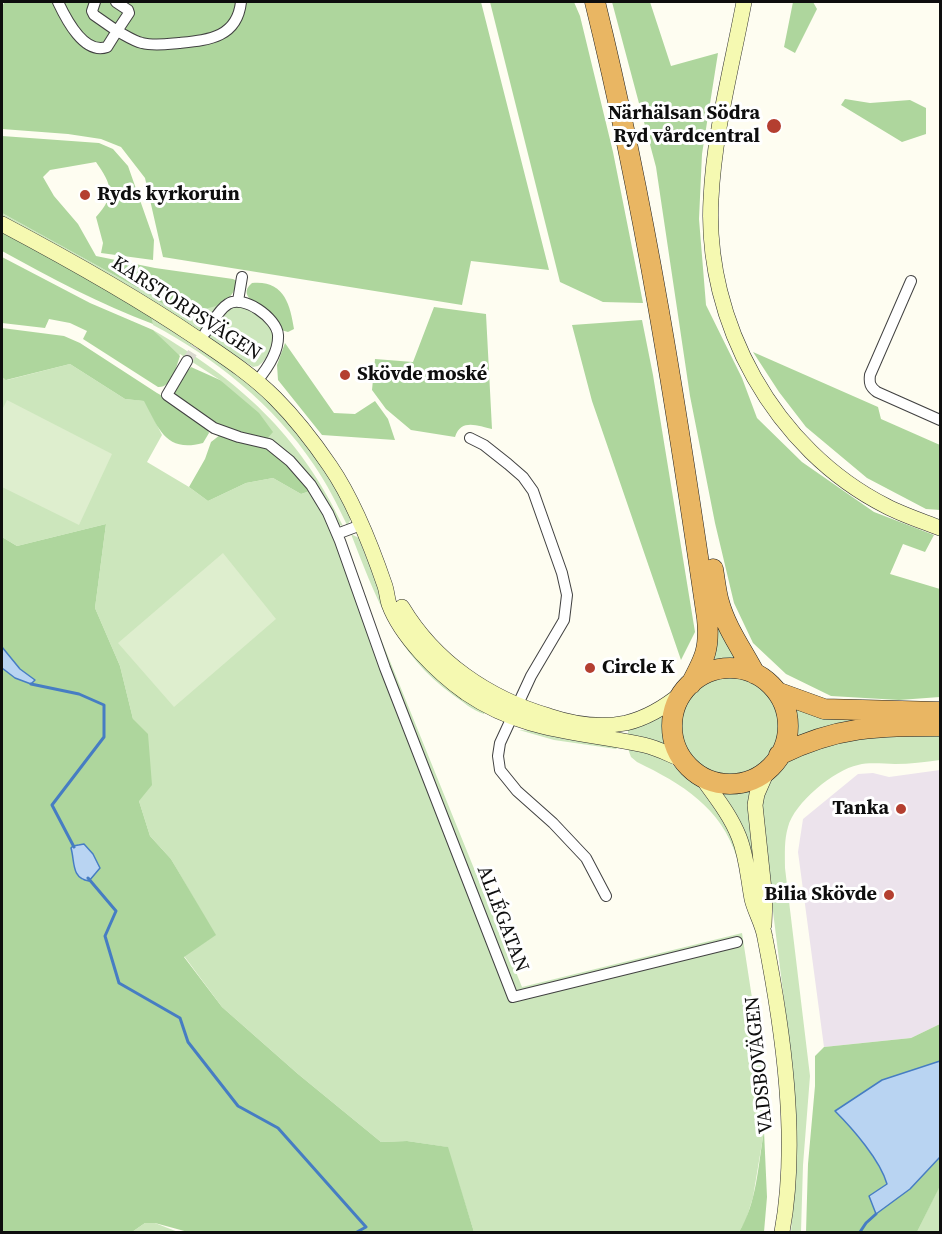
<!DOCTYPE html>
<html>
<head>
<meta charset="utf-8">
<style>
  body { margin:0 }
  #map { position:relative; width:942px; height:1234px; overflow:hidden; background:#fefdf1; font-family:"Source Serif 4",serif }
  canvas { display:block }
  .frame { position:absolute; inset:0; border:3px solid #0e0e0e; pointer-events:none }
</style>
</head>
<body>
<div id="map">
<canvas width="942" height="1234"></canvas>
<div class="frame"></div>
</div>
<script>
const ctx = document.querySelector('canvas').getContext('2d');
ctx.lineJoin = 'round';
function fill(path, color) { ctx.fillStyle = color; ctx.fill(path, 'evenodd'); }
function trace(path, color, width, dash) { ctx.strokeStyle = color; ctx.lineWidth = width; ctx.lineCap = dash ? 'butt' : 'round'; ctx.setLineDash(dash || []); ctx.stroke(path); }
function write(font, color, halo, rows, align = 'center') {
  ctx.font = font + ' "Source Serif 4",serif'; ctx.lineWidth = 6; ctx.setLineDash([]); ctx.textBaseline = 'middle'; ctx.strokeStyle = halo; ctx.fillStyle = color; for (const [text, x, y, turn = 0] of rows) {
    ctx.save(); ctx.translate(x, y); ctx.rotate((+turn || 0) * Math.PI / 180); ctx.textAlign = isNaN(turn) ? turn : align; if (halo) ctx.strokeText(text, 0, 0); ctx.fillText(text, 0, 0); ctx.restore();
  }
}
fill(new Path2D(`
  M940,770V1024L911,1038L824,1047L798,852L803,819L858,774L873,773L889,777Z`), '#ece3ec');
fill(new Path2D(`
  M2,213L145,292L165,304L224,303L203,331L202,326V331L208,336L214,333H209L226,309L242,306L262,317L273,330C273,343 270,358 258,366L253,367L95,267L2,216Z
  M2,265L168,346L153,330C240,381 299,434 343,526L339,525L324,501L265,441L220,380L180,354L165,381Z
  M151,315C178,334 209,350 235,371C283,409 325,460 350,517V521L347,525C337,504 327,484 314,465C274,405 215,358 153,325Z
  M70,364L125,399L145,401L162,435L147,462L189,487L208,501L246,483L273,478L301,494L310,491L319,505L331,532L373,642L381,639L522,987L742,933L764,1076V1131L753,1197L746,1220L739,1232H474L447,1147L407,1141L381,1142L298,1074L222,1007L184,956L215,935L171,859L150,836L139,801L133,719L120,666L95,608L106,524L17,546L2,537V377L7,380Z
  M351,534L359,538L379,590L486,711L484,714C473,711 462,701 453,695C396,654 375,596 351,534Z
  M710,580L746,666L728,664L709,668Z
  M677 725a53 53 0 1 1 106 0a53 53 0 1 1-106 0Z
  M787,704L874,716L788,743L791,724Z
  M670,710L669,728L673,748L628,738V726Z
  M519,730L534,731L620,745L616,749L554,740Z
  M940,734V760C925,762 910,764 895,764C883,764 870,762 858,765C834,770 794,803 788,827C784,840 785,854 785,868L810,1076L803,1165L801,1232H791L795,1181L787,1024L761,815C762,774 797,750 833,739C843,736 855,738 866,737C891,736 916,735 940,734Z
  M627,746L665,758L705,793L726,822L740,858H737C721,807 682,784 637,762L631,757Z
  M752,782L755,784L760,900L713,784L734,786Z
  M940,1186V1232H917L938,1189Z
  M145,1223H155L178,1232H132Z`), '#cce6bc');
fill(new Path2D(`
  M5,2H481L549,270L471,261L462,305L163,257L145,178L121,147L101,139L68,134L2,129V6Z
  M490,2H574L580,16L613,152L643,303L603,302L560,282Z
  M612,2H650L671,66L718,53L702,154L699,219L706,305L742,378L757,418L802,462L874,512L934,535L925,552L903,544L890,574L940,589V697L899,700L831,696L786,674L753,643L734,603L715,523L690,396L656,167Z
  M793,2H813L817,9L795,53L784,47Z
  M845,99L870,103L910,100L926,108V134L902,142L841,105Z
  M2,136L99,143L113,149L128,166L154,240L153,260L101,253L103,243L96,217C116,195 112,185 96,162L50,170L43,177L54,196L78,224L96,256L155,268L233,279L237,281C233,312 189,314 166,305C159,302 152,296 145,292L2,213Z
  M2,230L151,315L153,324C100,304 51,278 2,251Z
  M2,257L90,303L153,330L180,356C176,367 172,388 158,387L83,339L87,331L70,323L49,319L45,328L2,323Z
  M252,283C284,280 290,304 294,329L288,332L281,330C279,326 277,320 274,317C266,307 234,298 252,283Z
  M434,307L486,314L492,429C478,426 461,418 455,437L411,430L386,409L372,390L375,359L413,362Z
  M642,320L653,375L695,632L681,660L592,401L572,325Z
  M2,328L64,336L80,343L157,393L191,412L206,425L209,433L203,443C166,453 159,429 144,401L125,399L70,364L6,380L2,377Z
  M285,343L334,413L355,414L375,401L388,419L395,440L322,435L278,380L277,365Z
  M753,352L878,407L881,419L940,445V510L926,509L867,478L806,427L779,392Z
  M191,367L220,380L259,413L273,432L265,441L220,429L175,397L174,387Z
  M220,435L266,446L284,460L310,491L301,494L273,478L246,483L208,501L189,487L205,459L211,442Z
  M106,524L95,608L120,666L133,719L148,734L152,785L139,801L150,836L171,859L216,935L184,957L222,1007L298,1074L381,1142L407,1141L448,1147L474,1232H188L155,1223H145L132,1232H2V668L15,678L31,684L2,647V537L17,546ZM79,844L93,854L99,865L83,880C73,872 73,863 73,851Z
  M940,1024V1061L882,1080L836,1111C854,1130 879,1160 887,1184L910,1189L940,1157V1186L917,1232H806L808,1164L815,1086V1056L824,1047L911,1038Z
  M764,1131L767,1197L764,1232H739C757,1203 758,1165 764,1131Z`), '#aed69d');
fill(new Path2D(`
  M7,400L112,454L79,525L2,487V410Z
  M223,553L276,619L174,707L118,643Z`), '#deeece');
const water = new Path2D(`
  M2,647L20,669L35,680L31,684L15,678L2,668Z
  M84,844L93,854L100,868L89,881C71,878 75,862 71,848L73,846Z
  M940,1061V1157L910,1189L876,1214L869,1196L887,1184C880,1160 853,1129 835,1111L882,1080Z`);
fill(water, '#b9d4f2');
trace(water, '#467dc3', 1.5);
trace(new Path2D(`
  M31,684L79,694L104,705V737L52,805L74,847
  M88,878L116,911L105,936L119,983L180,1018L188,1042L238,1106L278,1128L366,1227L357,1232
  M860,1232L866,1223L876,1214`), '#467dc3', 3);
trace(new Path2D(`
  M187,361L203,336`), '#dad9cf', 10, [10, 5]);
const street = new Path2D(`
  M58,2C66,19 84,55 107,47L117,31C125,35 133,41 142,43C154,46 167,44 179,43C208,40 237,38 241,2
  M95,2L92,11L94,15L117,31L129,13L128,10L116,2
  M911,281L870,375C869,383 870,387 877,392L940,420
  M238,301L242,277
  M205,333C212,324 218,310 228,304C243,294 277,318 278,335C279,351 267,369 257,381
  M187,361L167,395L214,428L239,437L269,444L290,461L311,485L328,513L340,541L385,668L513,997L737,942
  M470,438L484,445L508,464L523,477L533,491L562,573L567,595L564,620L531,676L500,743L498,756L500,770L517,791L553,823L586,858L606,896
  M337,534L361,525`);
const secondary = new Path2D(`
  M744,2C732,66 714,133 711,199C704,322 775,450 886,506C903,515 922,521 940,528
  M2,224C68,259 133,295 195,337C223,356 251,374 275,398C296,419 313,441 330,466C354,501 371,545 385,586C387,592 387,598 389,604C401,637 438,673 466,693C525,733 579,731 644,745C658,748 670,755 683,760
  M402,607C435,662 488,698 549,716C573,724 601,728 626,723C647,718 665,707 682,693
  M700,775C714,795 730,814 739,837C747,857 748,878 752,899C755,912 763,924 765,938C783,1030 799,1140 782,1232
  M764,925L765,899L755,805L757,794L768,769`);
const highway = new Path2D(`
  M595,2C645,205 677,411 707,618C710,648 705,658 691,684
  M713,569C715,580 716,592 719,602C726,628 743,651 755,674
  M672 726a58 58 0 1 1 116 0a58 58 0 1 1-116 0Z
  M777,692L824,709L940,712
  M779,755C838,726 877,726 940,726`);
trace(street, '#414141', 12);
trace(secondary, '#303030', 16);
trace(highway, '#1f1f1f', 21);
trace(street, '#fff', 10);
trace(secondary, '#f5f9b1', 15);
trace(highway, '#e9b663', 20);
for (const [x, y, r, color] of [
  [774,126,8,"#b43f30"],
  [85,195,6,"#b43f30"],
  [345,375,6,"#b43f30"],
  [590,668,6,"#b43f30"],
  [901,809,6,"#b43f30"],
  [889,895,6,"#b43f30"]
]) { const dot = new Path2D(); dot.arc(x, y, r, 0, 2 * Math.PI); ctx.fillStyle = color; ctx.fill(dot); trace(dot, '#fff', 2); }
write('bold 20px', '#0e0e0e', '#fff', [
  ["Närhälsan Södra",760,114],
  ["Ryd vårdcentral",760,137],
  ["Ryds kyrkoruin",97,195,"left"],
  ["Skövde moské",357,375,"left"],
  ["Circle K",602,668,"left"],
  ["Tanka",889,809],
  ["Bilia Skövde",877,895]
], 'right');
write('20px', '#0e0e0e', '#fff', [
  ["KARSTORPSVÄGEN",186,309,33],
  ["ALLÉGATAN",502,919,69],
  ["VADSBOVÄGEN",760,1065,-96]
]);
</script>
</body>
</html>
